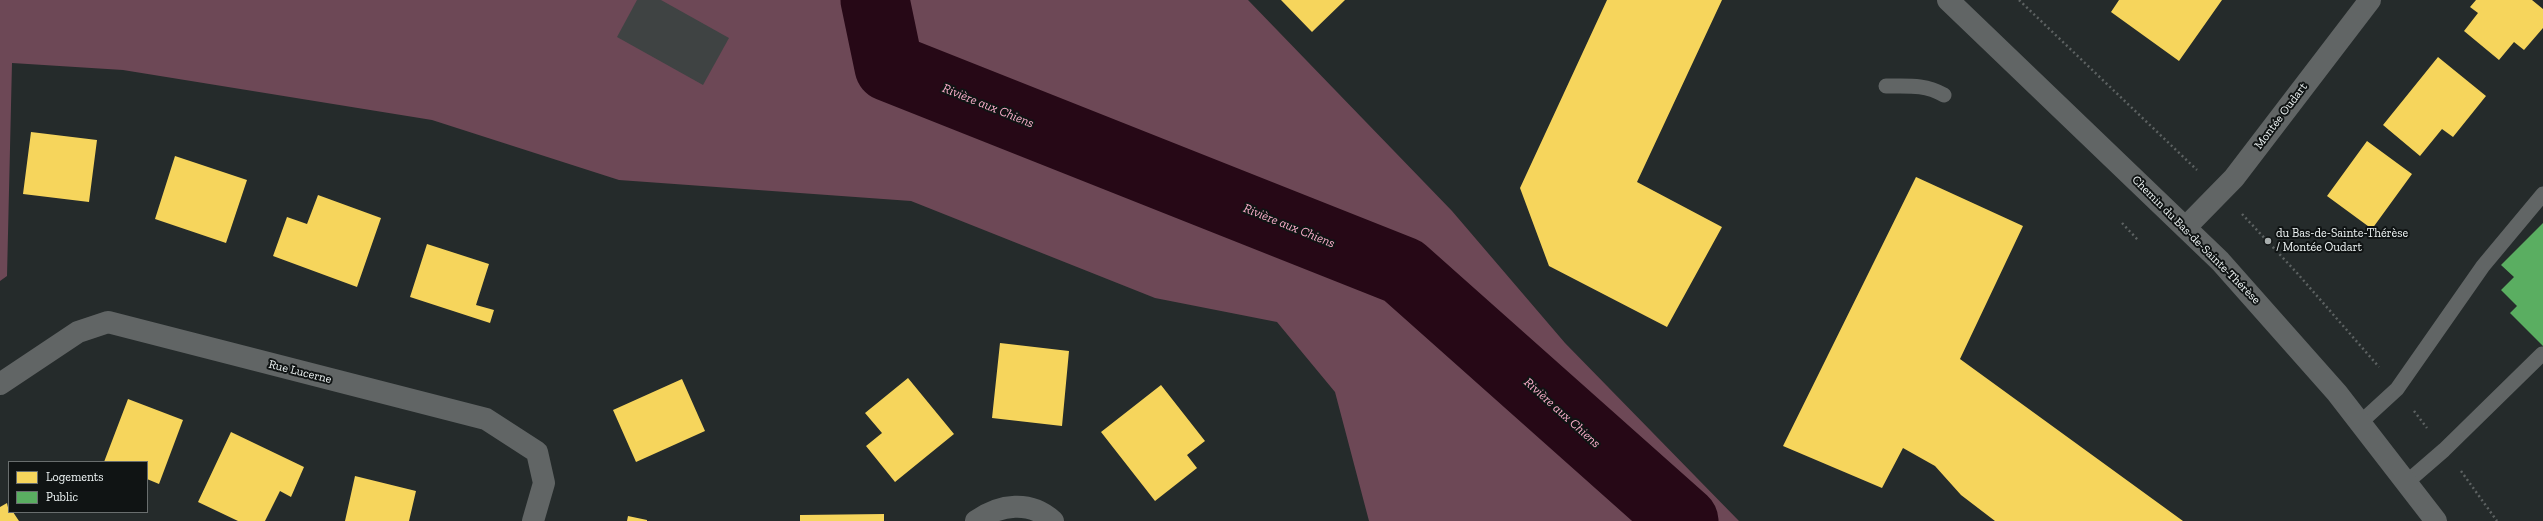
<!DOCTYPE html>
<html>
<head>
<meta charset="utf-8">
<style>
  body { margin:0 }
  #map { position:relative; width:2543px; height:521px; overflow:hidden; background:#252b2b; font-family:"Zilla Slab",serif }
  canvas { display:block }
  .legend { position:absolute; left:8px; top:461px; width:140px; height:52px; box-sizing:border-box; background:#101414; border:1px solid #696e6e; margin:0; padding:5px 7px; list-style:none; font-size:12px; color:#eff5f5 }
  .legend li { display:flex; align-items:center; gap:8px; height:20px }
  .legend b { width:20px; border:1px solid #696e6e }
</style>
</head>
<body>
<div id="map">
<canvas width="2543" height="521"></canvas>
<ul class="legend">
<li><b style="height:11px;background:#f6d55c"></b>Logements</li>
<li><b style="height:11px;background:#5aae61"></b>Public</li>
</ul>
</div>
<script>
const ctx = document.querySelector('canvas').getContext('2d');
ctx.lineJoin = 'round';
function fill(path, color) { ctx.fillStyle = color; ctx.fill(path, 'evenodd'); }
function trace(path, color, width, dash) { ctx.strokeStyle = color; ctx.lineWidth = width; ctx.lineCap = dash ? 'butt' : 'round'; ctx.setLineDash(dash || []); ctx.stroke(path); }
function write(font, color, halo, rows, align = 'center') {
  ctx.font = font + ' "Zilla Slab",serif'; ctx.lineWidth = 4; ctx.setLineDash([]); ctx.textBaseline = 'middle'; ctx.strokeStyle = halo; ctx.fillStyle = color; for (const [text, x, y, turn = 0] of rows) {
    ctx.save(); ctx.translate(x, y); ctx.rotate((+turn || 0) * Math.PI / 180); ctx.textAlign = isNaN(turn) ? turn : align; if (halo) ctx.strokeText(text, 0, 0); ctx.fillText(text, 0, 0); ctx.restore();
  }
}
fill(new Path2D(`
  M0,0H1248L1452,211L1565,343L1739,521H1369L1335,392L1277,322L1155,298L911,201L619,180L432,120L123,70L12,63L7,276L0,281Z`), '#6d4856');
fill(new Path2D(`
  M1281,0H1345L1312,32Z
  M1607,0H1722L1637,182L1722,227L1667,327L1549,266L1520,188Z
  M2119,0H2222L2179,61L2111,12Z
  M2476,0H2532L2543,9V28L2524,50L2514,42L2499,60L2464,31L2478,13L2470,7Z
  M2438,57L2486,96L2453,137L2442,129L2420,156L2383,125Z
  M31,132L97,140L89,202L23,194Z
  M2367,141L2412,174L2372,229L2327,196Z
  M175,156L247,180L226,243L155,219Z
  M1916,177L2023,226L1960,359L2183,521H1995L1961,495L1935,466L1903,448L1882,488L1783,446Z
  M318,195L381,218L357,287L273,256L287,217L307,224Z
  M427,244L489,264L476,305L494,310L490,323L410,297Z
  M1000,343L1069,351L1062,426L992,418Z
  M908,378L954,434L895,482L866,446L882,433L865,413Z
  M682,379L705,431L636,462L613,410Z
  M1161,385L1205,441L1187,455L1197,468L1155,501L1101,432Z
  M128,399L183,420L159,484L147,479V462H104Z
  M231,432L304,467L291,497L280,491L265,521H238L198,502Z
  M355,476L416,491L409,521H345Z
  M7,503L9,512H13L19,521H0V507Z
  M884,514V521H800V515Z
  M628,516L647,520V521H627Z`), '#f6d55c');
fill(new Path2D(`
  M2543,223V346L2510,313L2517,306L2501,290L2514,277L2501,265Z`), '#5aae61');
trace(new Path2D(`
  M875,0L889,67L1403,271L1684,521`), '#260816', 69);
fill(new Path2D(`
  M637,0H661L729,38L703,85L617,37Z`), '#3f4343');
trace(new Path2D(`
  M2019,0L2197,170
  M2242,214L2297,273L2379,367
  M2122,223L2138,240
  M2414,411L2427,428
  M2461,471L2497,521`), '#5d6262', 2.5, [2, 3]);
trace(new Path2D(`
  M1886,86C1908,86 1925,84 1944,95
  M2361,422L2397,389L2483,266L2543,194
  M2407,482L2444,450L2542,354`), '#616565', 15);
trace(new Path2D(`
  M2186,227L2234,178L2370,0
  M0,384L78,332L108,322L486,419L537,452L544,483L533,521
  M976,521C1000,504 1030,500 1053,521`), '#616565', 22);
trace(new Path2D(`
  M1948,0L2220,261L2337,393L2436,521`), '#616565', 22);
for (const [x, y, r, color] of [
  [2268,241,4,"#a8aeae"]
]) { const dot = new Path2D(); dot.arc(x, y, r, 0, 2 * Math.PI); ctx.fillStyle = color; ctx.fill(dot); trace(dot, '#101414', 1.5); }
write('12px', '#eff5f5', '#101414', [
  ["Montée Oudart",2281,116,-53],
  ["Chemin du Bas-de-Sainte-Thérèse",2196,240,45],
  ["Rue Lucerne",300,372,14]
]);
write('12px', '#eff5f5', '#101414', [
  ["du Bas-de-Sainte-Thérèse",2276,234],
  ["/ Montée Oudart",2276,248]
], 'left');
write('italic 13px', '#fbb0cc', '#101414', [
  ["Rivière aux Chiens",988,106,22],
  ["Rivière aux Chiens",1289,226,22],
  ["Rivière aux Chiens",1562,413,42]
]);
</script>
</body>
</html>
